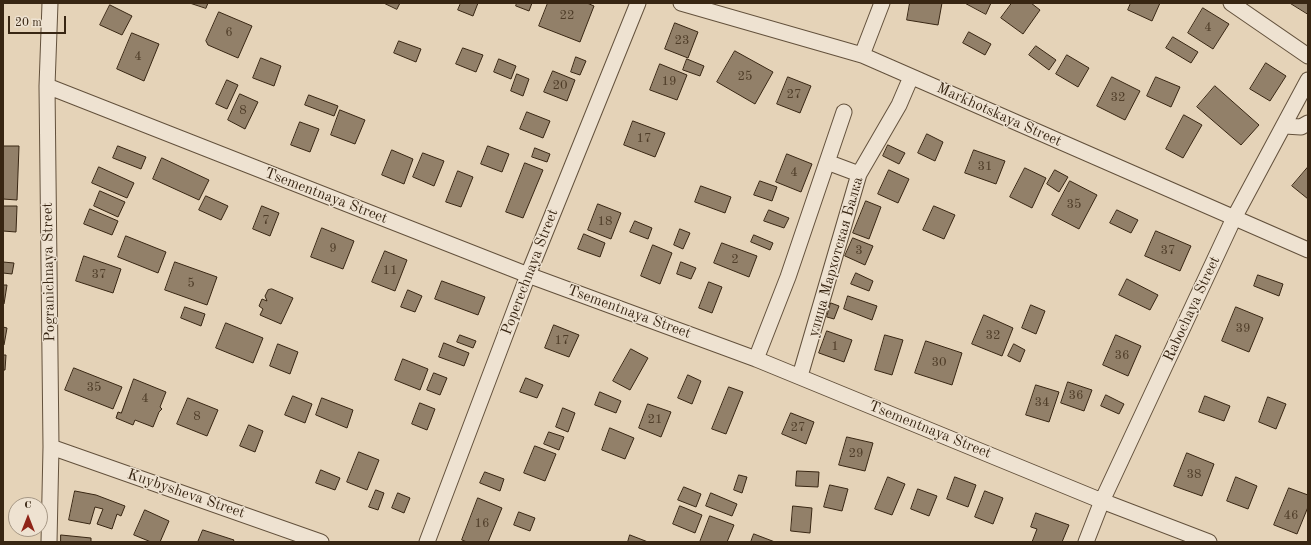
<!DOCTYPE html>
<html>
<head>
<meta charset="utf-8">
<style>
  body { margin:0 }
  #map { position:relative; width:1311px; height:545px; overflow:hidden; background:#e5d3b8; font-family:"Old Standard TT",serif }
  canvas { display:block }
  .frame { position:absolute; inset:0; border:4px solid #382613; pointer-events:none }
  .north { position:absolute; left:8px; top:497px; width:40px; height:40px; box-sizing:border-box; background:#eee2d1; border:1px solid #a59785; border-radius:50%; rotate:0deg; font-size:11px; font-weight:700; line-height:16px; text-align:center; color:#382613 }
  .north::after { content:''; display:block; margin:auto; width:14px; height:18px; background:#8f2418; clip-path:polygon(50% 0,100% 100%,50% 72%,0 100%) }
  .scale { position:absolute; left:8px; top:16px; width:58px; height:18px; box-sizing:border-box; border:2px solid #382613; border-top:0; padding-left:5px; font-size:12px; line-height:14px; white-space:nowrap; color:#382613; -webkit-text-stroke:3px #eee2d1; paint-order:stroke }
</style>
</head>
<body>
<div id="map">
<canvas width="1311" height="545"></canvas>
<div class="frame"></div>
<div class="north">С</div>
<div class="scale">20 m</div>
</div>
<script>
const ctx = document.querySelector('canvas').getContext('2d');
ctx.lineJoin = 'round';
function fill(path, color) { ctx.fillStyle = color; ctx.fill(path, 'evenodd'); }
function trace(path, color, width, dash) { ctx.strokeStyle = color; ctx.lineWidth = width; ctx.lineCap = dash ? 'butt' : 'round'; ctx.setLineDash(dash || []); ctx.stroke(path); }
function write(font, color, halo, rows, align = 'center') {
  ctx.font = font + ' "Old Standard TT",serif'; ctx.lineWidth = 3; ctx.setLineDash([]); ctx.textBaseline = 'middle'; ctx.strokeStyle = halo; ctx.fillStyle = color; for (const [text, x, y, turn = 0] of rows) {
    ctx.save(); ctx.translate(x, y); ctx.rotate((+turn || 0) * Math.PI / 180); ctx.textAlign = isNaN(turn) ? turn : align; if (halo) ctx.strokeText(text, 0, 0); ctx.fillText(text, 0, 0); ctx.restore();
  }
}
const building = new Path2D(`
  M190,3H208L206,8Z
  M384,3H400L397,9Z
  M461,3H478L473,16L458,10Z
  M517,3H532L529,11L516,6Z
  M548,3H587L594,6L580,42L539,26Z
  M910,3H942L938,25L907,20Z
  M965,3H991L986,14Z
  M1012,3H1031L1040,10L1023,34L1001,18Z
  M1131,3H1160L1152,21L1128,10Z
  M1290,3H1308V14Z
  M110,5L132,16L122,35L100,25Z
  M1203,8L1229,24L1213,49L1188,33Z
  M219,12L252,26L238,58L208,45L206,41Z
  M675,23L698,32L688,58L665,49Z
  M969,32L991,44L985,55L963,43Z
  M132,33L159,44L144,81L117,69Z
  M1173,37L1198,52L1191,63L1166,48Z
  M399,41L421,49L416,62L394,53Z
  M1036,46L1056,60L1049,70L1029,55Z
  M463,48L483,55L476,72L456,64Z
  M735,51L773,72L755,104L717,82Z
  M1067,55L1089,68L1078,87L1056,74Z
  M576,57L586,61L580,75L571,72Z
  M261,58L281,66L274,86L253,78Z
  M499,59L516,66L511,79L494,72Z
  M687,59L704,66L700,76L683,70Z
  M1266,63L1286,76L1270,101L1250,89Z
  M660,64L687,75L677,100L650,90Z
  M553,71L575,80L567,101L544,92Z
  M517,74L529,79L523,96L511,91Z
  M788,77L811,86L800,113L777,104Z
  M1112,77L1140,91L1125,120L1097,106Z
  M1156,77L1180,87L1171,107L1147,96Z
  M227,80L238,85L227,109L216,104Z
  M1215,86L1259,125L1241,145L1197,107Z
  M240,94L258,102L245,129L228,120Z
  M309,95L338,106L334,116L305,105Z
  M340,110L365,120L355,144L331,135Z
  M527,112L550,121L543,138L520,129Z
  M1184,115L1202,125L1183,158L1166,149Z
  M633,121L665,133L655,157L624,145Z
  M300,122L319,129L310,152L291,145Z
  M927,134L943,142L935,161L918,153Z
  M888,145L905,153L899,164L883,156Z
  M3,146H19L17,200L3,199Z
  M118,146L146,157L141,169L113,158Z
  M488,146L509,154L502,172L481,164Z
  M535,148L550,154L547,162L532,157Z
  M392,150L413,159L404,184L382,175Z
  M974,150L1005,161L996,184L965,173Z
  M423,153L444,161L434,186L413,177Z
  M787,154L812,164L801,192L776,182Z
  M162,158L209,180L199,200L153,179Z
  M525,163L543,170L523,218L506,212Z
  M99,167L134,183L127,198L92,183Z
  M1308,167V199L1292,186Z
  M1025,168L1046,178L1032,208L1010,197Z
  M889,170L909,179L898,203L878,194Z
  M1055,170L1068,177L1059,192L1047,184Z
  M458,171L473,177L461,207L446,202Z
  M760,181L777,187L772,201L754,195Z
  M1070,181L1097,195L1079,229L1052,215Z
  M701,186L731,197L725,213L695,202Z
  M100,191L125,202L118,217L94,206Z
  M206,196L228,206L221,220L199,210Z
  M866,201L881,207L869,239L853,233Z
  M598,204L621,213L611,239L588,230Z
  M3,206H17L16,232L3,231Z
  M262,206L279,213L270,236L253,229Z
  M934,206L955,215L944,239L923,230Z
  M90,209L118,221L112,235L84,224Z
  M769,210L789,218L784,228L764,221Z
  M1117,210L1138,220L1131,233L1110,223Z
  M635,221L652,228L648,239L630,232Z
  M322,228L354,241L343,269L311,257Z
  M680,229L690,233L683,249L674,245Z
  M1156,231L1191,246L1180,271L1145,256Z
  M584,234L605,243L600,257L578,249Z
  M754,235L773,243L770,250L751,242Z
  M126,236L166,252L158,273L118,257Z
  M853,238L873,246L865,265L845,256Z
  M722,243L757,256L749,277L714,263Z
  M653,245L672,253L660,284L641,276Z
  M385,251L407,260L395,291L372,282Z
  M84,256L121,269L113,293L76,281Z
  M3,262L14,263L12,274L3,273Z
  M175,262L217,277L207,305L165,290Z
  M681,262L696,268L691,279L677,274Z
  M856,273L873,281L869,291L851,284Z
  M1258,275L1283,284L1279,296L1254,286Z
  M1127,279L1158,295L1150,310L1119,295Z
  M442,281L485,297L478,315L435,299Z
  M709,282L722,287L712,313L699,308Z
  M3,285H7L4,304L3,303Z
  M272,289L293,298L281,324L260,315L263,309L259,306L262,299L267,301L265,296L268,290Z
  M408,290L422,296L415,312L401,307Z
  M848,296L877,306L872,320L844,309Z
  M831,303L839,306L834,319L827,317Z
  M1031,305L1045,311L1036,334L1022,328Z
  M185,307L205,314L201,326L181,318Z
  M1236,307L1263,318L1249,352L1222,341Z
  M984,315L1013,328L1002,356L972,344Z
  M226,323L263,338L253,363L216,348Z
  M554,325L579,335L569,357L545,348Z
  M3,327L7,328L4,345L3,344Z
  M827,331L852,340L844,362L819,353Z
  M460,335L476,341L473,348L457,342Z
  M885,335L903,340L892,375L875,370Z
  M1116,335L1141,346L1128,376L1103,365Z
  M926,341L962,353L952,385L915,373Z
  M444,343L469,353L464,366L439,357Z
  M278,344L298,352L290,374L270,366Z
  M1014,344L1025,350L1020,362L1008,356Z
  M631,349L648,358L630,390L613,381Z
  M3,355H6L5,370H3Z
  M403,359L428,369L420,390L395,380Z
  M74,368L122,387L113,409L65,390Z
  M434,373L447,378L440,395L427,390Z
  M688,375L701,381L692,404L678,398Z
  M526,378L543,385L537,398L520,392Z
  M134,379L166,392L160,407L162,409L159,412L153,427L135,420L133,425L116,418L118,412L121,413Z
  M1068,382L1092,390L1084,411L1061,403Z
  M1036,385L1059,392L1049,422L1026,415Z
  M729,387L743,392L726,434L712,429Z
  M600,392L621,401L616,413L595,405Z
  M1106,395L1124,404L1119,414L1101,406Z
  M293,396L312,404L305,423L285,415Z
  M1205,396L1230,406L1224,421L1199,412Z
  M1268,397L1286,404L1276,429L1259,422Z
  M188,398L218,410L207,436L177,424Z
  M322,398L353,410L347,428L316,415Z
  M420,403L435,409L427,430L412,424Z
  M648,404L671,412L661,437L639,428Z
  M563,408L575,413L568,432L556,427Z
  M791,413L814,422L806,444L782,434Z
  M249,425L263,431L255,452L240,446Z
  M610,428L634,438L625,459L602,450Z
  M549,432L564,437L559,450L544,444Z
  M847,437L873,443L865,471L839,465Z
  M535,446L556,454L545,481L524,473Z
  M359,452L379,460L367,490L347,482Z
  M1187,453L1214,464L1202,496L1174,486Z
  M321,470L340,478L335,490L316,483Z
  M797,471L819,472L818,487L796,486Z
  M485,472L504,479L500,491L480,483Z
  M739,475L747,477L742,493L734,490Z
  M888,477L905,484L892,515L875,509Z
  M955,477L976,485L968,507L947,499Z
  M1236,477L1257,486L1248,509L1227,501Z
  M830,485L848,489L842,511L824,507Z
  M684,487L701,494L696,507L678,500Z
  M1289,488L1308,495V507L1297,534L1274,525Z
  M918,489L937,496L929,516L911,509Z
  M376,490L384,493L378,510L369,507Z
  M75,491L96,495L125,506L121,516L117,514L112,529L97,524L103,509L95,507L90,524L69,520Z
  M985,491L1003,498L993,524L975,517Z
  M398,493L410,498L404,513L392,508Z
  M711,493L737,504L732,516L706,506Z
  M478,498L502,508L488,542H467L462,540Z
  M680,506L702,515L695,533L673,524Z
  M793,506L812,508L810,533L791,531Z
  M145,510L169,521L160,542H151L134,535Z
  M519,512L535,518L530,531L514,525Z
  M1036,513L1069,525L1062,542H1032L1037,529L1031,527Z
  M710,516L734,525L727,542H700Z
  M203,530L234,540L233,542H198Z
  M754,534L775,542H751Z
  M61,535L91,538V542H61Z
  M630,535L648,542H628Z`);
fill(building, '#928069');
trace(building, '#382613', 1);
const minor = new Path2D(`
  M681,3L862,55L1308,250
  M1231,3L1308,56
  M862,55L882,3
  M47,86L528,275L756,359L1102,501L1209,542
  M1285,126L1301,127L1308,123
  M827,162L859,174
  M756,359L788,277L844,112
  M800,376L859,174L899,105L911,77
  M51,447L321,542
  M49,542L51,447L47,86L50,3
  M427,542L528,275L638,3
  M1086,542L1102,501L1234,218L1308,80`);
trace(minor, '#63513c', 17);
trace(minor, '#eee2d1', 15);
write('13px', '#4e3c28', null, [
  ["22",567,16],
  ["4",1208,28],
  ["6",229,33],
  ["23",682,41],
  ["4",138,57],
  ["25",745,77],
  ["19",669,82],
  ["20",560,86],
  ["27",794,95],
  ["32",1118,98],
  ["8",243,111],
  ["17",644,139],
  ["31",985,167],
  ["4",794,173],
  ["35",1074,205],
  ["7",266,221],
  ["18",605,222],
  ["9",333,249],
  ["3",859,251],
  ["37",1168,251],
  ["2",735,260],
  ["11",390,271],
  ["37",99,275],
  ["5",191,284],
  ["39",1243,329],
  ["32",993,336],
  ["17",562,341],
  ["1",835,347],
  ["36",1122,356],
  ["30",939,363],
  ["35",94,388],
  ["36",1076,396],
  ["4",145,399],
  ["34",1042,403],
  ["8",197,417],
  ["21",655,420],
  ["27",798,428],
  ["29",856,454],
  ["38",1194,475],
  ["46",1291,516],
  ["16",482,524]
]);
write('15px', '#382613', '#eee2d1', [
  ["Markhotskaya Street",999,115,24],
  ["Tsementnaya Street",326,196,21],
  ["улица Мархотская Балка",836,257,-74],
  ["Pogranichnaya Street",49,272,-91],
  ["Poperechnaya Street",530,272,-69],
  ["Rabochaya Street",1192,309,-65],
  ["Tsementnaya Street",629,312,20],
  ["Tsementnaya Street",930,430,22],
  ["Kuybysheva Street",186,494,19]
]);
</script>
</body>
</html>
